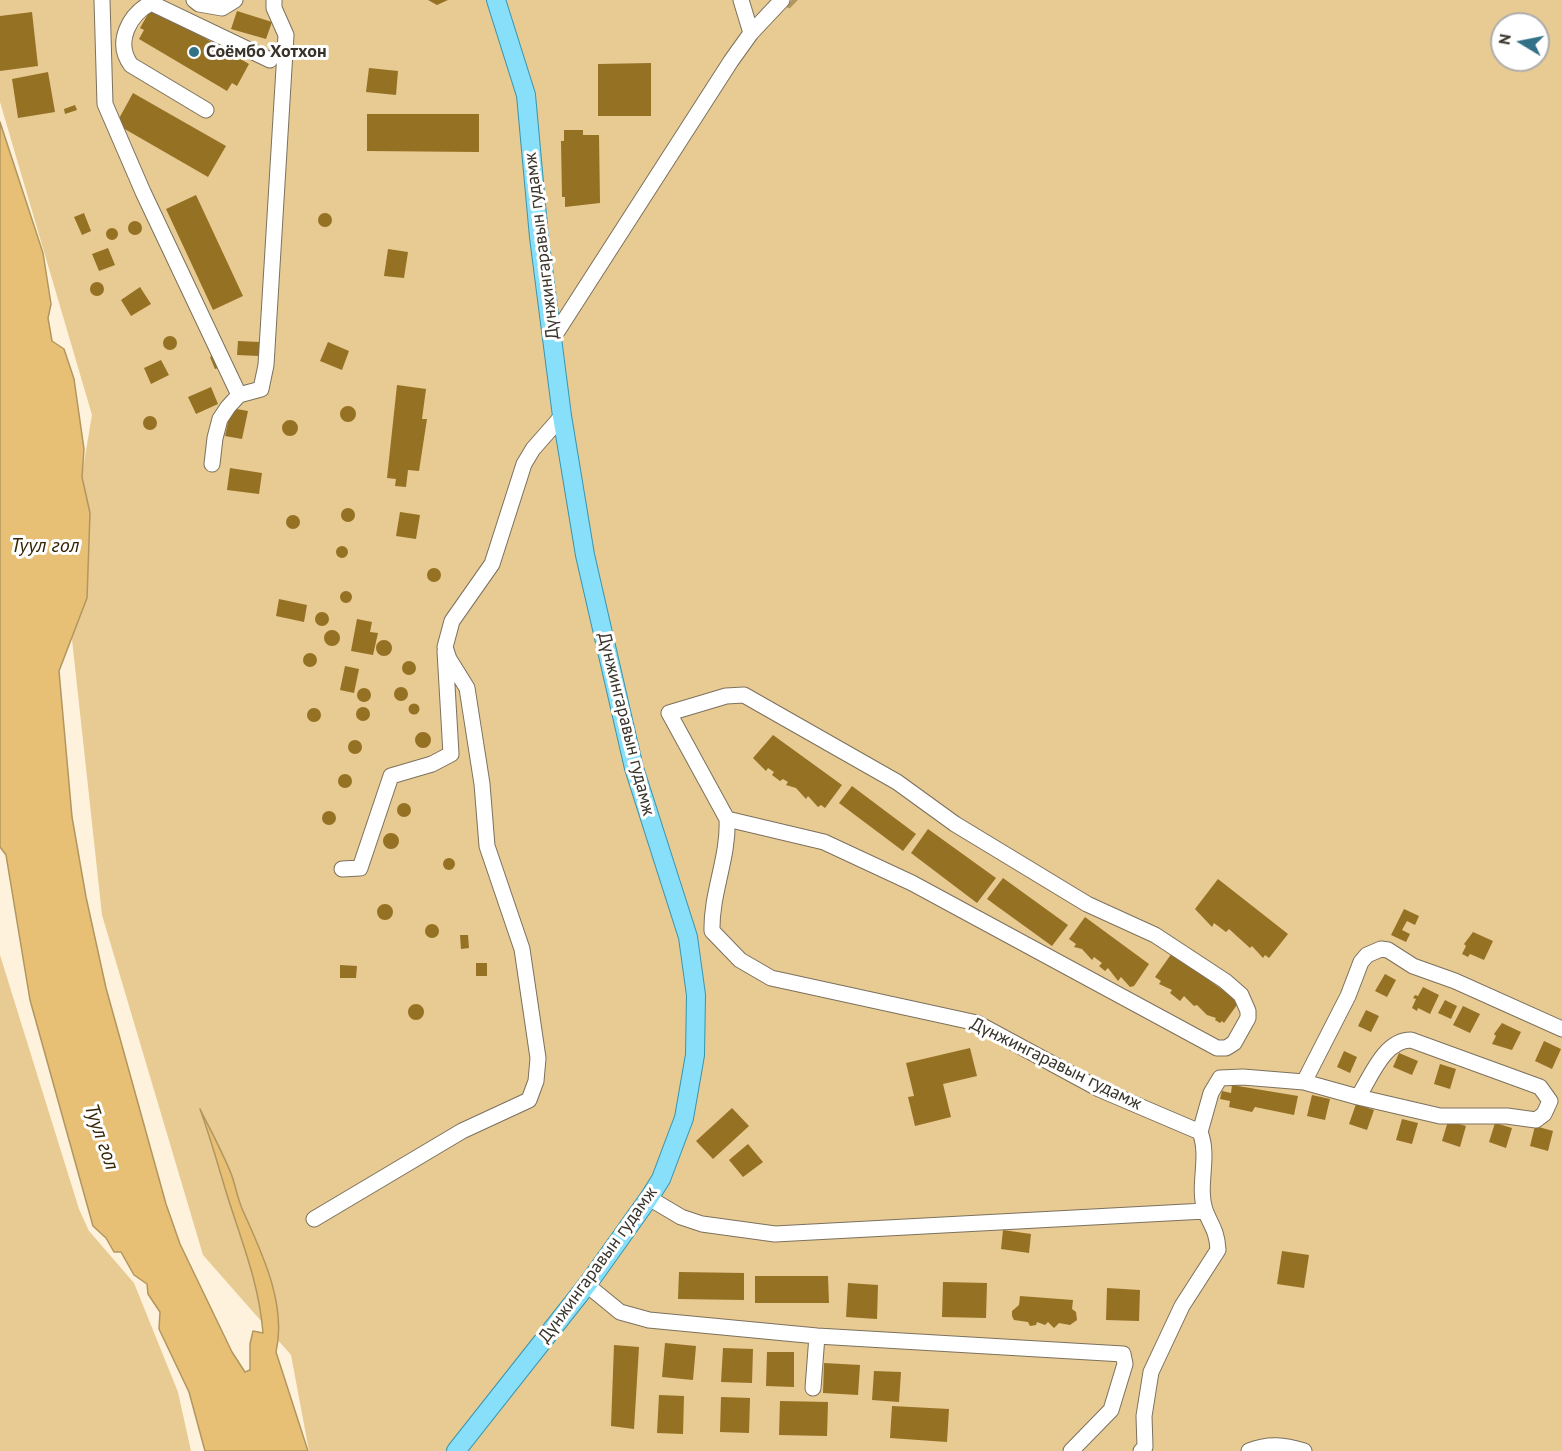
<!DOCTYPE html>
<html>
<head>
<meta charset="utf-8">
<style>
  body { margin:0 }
  #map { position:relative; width:1562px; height:1451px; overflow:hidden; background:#fef2dc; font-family:"PT Sans",sans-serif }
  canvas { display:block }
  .north { position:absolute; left:1490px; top:12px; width:60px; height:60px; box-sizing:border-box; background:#fff; border:2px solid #afadaa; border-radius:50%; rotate:280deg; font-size:16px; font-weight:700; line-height:24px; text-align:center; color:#38332a }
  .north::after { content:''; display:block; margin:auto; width:21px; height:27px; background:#337187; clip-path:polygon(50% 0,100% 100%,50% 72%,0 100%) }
</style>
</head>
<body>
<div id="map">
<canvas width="1562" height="1451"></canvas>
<div class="north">N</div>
</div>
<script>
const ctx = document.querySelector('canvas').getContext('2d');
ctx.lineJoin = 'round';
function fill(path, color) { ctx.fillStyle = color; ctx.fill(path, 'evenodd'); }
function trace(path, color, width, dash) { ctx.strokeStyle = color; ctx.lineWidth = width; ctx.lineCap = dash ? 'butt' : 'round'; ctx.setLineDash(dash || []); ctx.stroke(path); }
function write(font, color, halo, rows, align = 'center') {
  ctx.font = font + ' "PT Sans",sans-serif'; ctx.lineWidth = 6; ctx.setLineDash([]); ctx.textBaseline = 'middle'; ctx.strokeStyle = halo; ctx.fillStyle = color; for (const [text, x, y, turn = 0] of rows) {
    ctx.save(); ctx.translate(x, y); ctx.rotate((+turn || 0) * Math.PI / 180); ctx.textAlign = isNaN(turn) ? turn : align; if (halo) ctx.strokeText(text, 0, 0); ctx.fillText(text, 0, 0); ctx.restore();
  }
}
fill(new Path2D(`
  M0,0H1562V1451H309L291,1355L203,1255L102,915L65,575L92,415L0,102ZM1502,24H1538V60H1502Z
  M0,955L79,1209L89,1231L134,1283L178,1392L191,1451H0Z`), '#e8ca93');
const water = new Path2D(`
  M0,122L43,253L51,304L48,318L52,341L64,349L74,379L84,449L82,477L90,513L87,598L59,671L72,817L86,897L106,988L166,1204L180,1244L232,1352L245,1372L250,1370V1344L253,1331L263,1333C259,1284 243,1245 228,1198C219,1169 211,1139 200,1109C211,1131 223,1153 232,1176C236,1188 238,1200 243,1211C262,1253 287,1305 276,1352L308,1451H205L189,1392L159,1329L160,1312L148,1294L147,1284L134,1275L121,1252H114L106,1238L93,1226L30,1000L6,855L0,847Z`);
fill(water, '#e7c076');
trace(water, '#b2965f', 1.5);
trace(new Path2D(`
  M789,6L795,0`), '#b2965f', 4.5);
fill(new Path2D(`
  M428,0H448L437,5Z
  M152,7L249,64L237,86L232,83L227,91L139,39L144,30L140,28Z
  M237,11L272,22L266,39L231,29Z
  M32,12L38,66L0,71V16Z
  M651,63V116H598V64Z
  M369,68L398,71L396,95L366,92Z
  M48,72L55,112L18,118L12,79Z
  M133,93L226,146L208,177L116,124Z
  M75,105L77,110L65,114L64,109Z
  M367,114H479V152L367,151Z
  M564,130H583V135H599L600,203L565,207V197H562L561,141H564Z
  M196,195L243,296L213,310L166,209Z
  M84,213L91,231L82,235L74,217Z
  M318 220a7 7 0 1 1 14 0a7 7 0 1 1-14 0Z
  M128 228a7 7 0 1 1 14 0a7 7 0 1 1-14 0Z
  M106 234a6 6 0 1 1 12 0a6 6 0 1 1-12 0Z
  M108,248L115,265L99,271L92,254Z
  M388,249L408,252L404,278L384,276Z
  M90 289a7 7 0 1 1 14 0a7 7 0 1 1-14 0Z
  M140,287L151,304L131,316L121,300Z
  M163 343a7 7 0 1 1 14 0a7 7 0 1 1-14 0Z
  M238,341L260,342L259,356L237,355Z
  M328,342L349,351L342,370L320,361Z
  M216,354L221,367L215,369L210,357Z
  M161,360L169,375L151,384L144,368Z
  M397,385L426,389L422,419H427L419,471L408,470L406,487L395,486L396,479L387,478Z
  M211,387L218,404L196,414L188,397Z
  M340 414a8 8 0 1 1 16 0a8 8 0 1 1-16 0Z
  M231,408L248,411L242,439L225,436Z
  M143 423a7 7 0 1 1 14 0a7 7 0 1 1-14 0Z
  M282 428a8 8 0 1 1 16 0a8 8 0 1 1-16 0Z
  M230,468L262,473L259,494L227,490Z
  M341 515a7 7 0 1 1 14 0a7 7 0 1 1-14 0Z
  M400,512L420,515L416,539L396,536Z
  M286 522a7 7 0 1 1 14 0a7 7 0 1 1-14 0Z
  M336 552a6 6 0 1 1 12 0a6 6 0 1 1-12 0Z
  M427 575a7 7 0 1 1 14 0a7 7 0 1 1-14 0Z
  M340 597a6 6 0 1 1 12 0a6 6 0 1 1-12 0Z
  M279,599L307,605L304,622L276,616Z
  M315 619a7 7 0 1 1 14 0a7 7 0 1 1-14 0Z
  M357,619L372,622L370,632L378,633L373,655L351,651Z
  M324 638a8 8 0 1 1 16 0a8 8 0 1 1-16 0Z
  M376 648a8 8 0 1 1 16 0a8 8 0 1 1-16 0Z
  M303 660a7 7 0 1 1 14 0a7 7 0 1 1-14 0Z
  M402 668a7 7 0 1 1 14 0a7 7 0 1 1-14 0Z
  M345,666L359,669L354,693L340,690Z
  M394 694a7 7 0 1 1 14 0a7 7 0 1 1-14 0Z
  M357 695a7 7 0 1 1 14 0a7 7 0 1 1-14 0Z
  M408.5 709a5.5 5.5 0 1 1 11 0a5.5 5.5 0 1 1-11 0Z
  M356 714a7 7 0 1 1 14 0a7 7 0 1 1-14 0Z
  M307 715a7 7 0 1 1 14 0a7 7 0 1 1-14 0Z
  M415 740a8 8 0 1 1 16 0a8 8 0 1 1-16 0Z
  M773,735L842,785L825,808L821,805L818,807L808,796L806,799L796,788L786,785L788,782L783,779L780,781L772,775L774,772L768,768L766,771L753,758Z
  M348 747a7 7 0 1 1 14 0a7 7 0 1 1-14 0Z
  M338 781a7 7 0 1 1 14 0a7 7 0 1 1-14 0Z
  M852,786L916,834L903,851L839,803Z
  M397 810a7 7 0 1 1 14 0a7 7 0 1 1-14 0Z
  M322 818a7 7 0 1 1 14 0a7 7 0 1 1-14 0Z
  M928,829L996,878L977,903L911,853Z
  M383 841a8 8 0 1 1 16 0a8 8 0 1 1-16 0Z
  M443 864a6 6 0 1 1 12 0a6 6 0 1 1-12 0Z
  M1003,878L1068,925L1052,946L987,899Z
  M1218,879L1288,934L1269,958L1265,955L1263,958L1252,946L1250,948L1229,929L1226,932L1214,923L1212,927L1195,909Z
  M377 912a8 8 0 1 1 16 0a8 8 0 1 1-16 0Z
  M1404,909L1419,916L1415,925L1407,921L1402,930L1410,934L1406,942L1391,935Z
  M1085,917L1149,964L1134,986L1130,987L1121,977L1118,981L1108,968L1105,971L1099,966L1102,963L1094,957L1092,960L1082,949L1074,947L1076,944L1069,939Z
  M425 931a7 7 0 1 1 14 0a7 7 0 1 1-14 0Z
  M1473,932L1493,941L1484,960L1470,954L1468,957L1462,954L1466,946L1464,944Z
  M460,935H468L469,948L461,949Z
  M1172,953L1239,1002L1224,1023L1222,1021L1220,1023L1215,1020L1216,1018L1207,1015L1197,1005L1194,1006L1184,996L1180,1001L1170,993L1172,990L1159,984L1161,981L1155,977Z
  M476,963H487V976H476Z
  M340,965L357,966L356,978H340Z
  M1385,974L1396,980L1387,997L1375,991Z
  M1423,987L1439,995L1430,1014L1418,1008L1417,1011L1412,1008L1416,999L1413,998L1415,995L1418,996Z
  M1445,1000L1457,1006L1451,1019L1438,1013Z
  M408 1012a8 8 0 1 1 16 0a8 8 0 1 1-16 0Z
  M1463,1006L1480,1014L1470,1033L1453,1025Z
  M1366,1010L1379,1016L1371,1032L1358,1026Z
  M1502,1023L1521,1032L1512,1050L1492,1044L1496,1036L1494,1034Z
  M1544,1041L1561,1049L1552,1069L1535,1061Z
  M970,1048L977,1076L943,1084L951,1117L915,1126L908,1097L914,1096L906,1063Z
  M1344,1051L1357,1057L1350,1073L1337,1067Z
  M1399,1053L1418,1061L1412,1075L1393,1067Z
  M1440,1064L1456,1069L1450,1089L1434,1084Z
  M1232,1085L1298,1096L1294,1115L1255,1107L1252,1112L1229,1107L1230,1101L1220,1099L1222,1091L1231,1093Z
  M1312,1095L1330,1099L1325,1120L1307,1116Z
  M1356,1104L1374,1110L1367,1130L1349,1124Z
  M732,1108L749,1126L713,1159L696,1141Z
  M1402,1119L1418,1123L1412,1144L1396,1140Z
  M1448,1121L1466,1126L1460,1147L1442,1141Z
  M1495,1123L1512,1128L1506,1148L1489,1142Z
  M1535,1126L1553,1131L1548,1151L1530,1146Z
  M748,1144L763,1162L743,1177L729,1160Z
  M1003,1230L1031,1234L1029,1253L1001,1249Z
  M1282,1251L1309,1255L1304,1288L1277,1284Z
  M679,1272L744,1273V1300L678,1299Z
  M755,1276H828L829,1303H755Z
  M943,1282L987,1283L986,1318L942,1317Z
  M848,1283L878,1285L877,1319L846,1317Z
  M1107,1288L1140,1290L1139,1321L1106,1320Z
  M1020,1296L1073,1300L1072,1309L1076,1312L1077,1320L1070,1325L1059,1323L1054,1328L1048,1322L1045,1325L1037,1322L1036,1325L1030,1326L1028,1322L1014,1320L1012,1316V1311L1019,1305Z
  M665,1343L696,1346L693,1380L662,1377Z
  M614,1345L639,1347L634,1429L611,1426Z
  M723,1348L753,1349L752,1383L721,1382Z
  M767,1352H794V1387L766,1386Z
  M824,1363L860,1365L858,1395L823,1393Z
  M874,1371L901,1372L899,1402L872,1400Z
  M659,1395L684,1396L683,1434L657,1433Z
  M721,1397L750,1398L749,1433L720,1432Z
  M780,1401L828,1402L827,1436L779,1435Z
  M892,1406L949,1409L947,1442L890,1438Z`), '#957124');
const minor = new Path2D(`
  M102,0L105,104L143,192L239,395
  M194,0L199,4L222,8L235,0
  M741,0L751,33
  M206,110L131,65C114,42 130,14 151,3L270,60
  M553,338L731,61L751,33L782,0
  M212,464L215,438L220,419L228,407L239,395L261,389L266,365L286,35L274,8V0
  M727,819L824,842L912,883L1217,1048H1226L1234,1043L1248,1018V1011L1241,995L1225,981L1155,935L1087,904L955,824L897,782L744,695L726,696L669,713L727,819C729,857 711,893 712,931L740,960L771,978L977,1023L1099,1089L1200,1132C1210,1157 1197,1185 1205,1210C1211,1226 1217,1230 1218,1250L1182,1306L1151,1372L1144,1416L1145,1447L1141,1451
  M342,869L360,868L391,776L432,764L451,754L445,651
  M1304,1082L1348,996L1361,962L1367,955L1381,949L1388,950L1413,966L1455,981L1562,1029
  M1200,1132L1211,1093L1220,1078L1243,1077L1304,1082L1358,1097L1440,1116H1507L1536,1120L1544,1114L1550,1101L1540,1087L1411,1040C1384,1040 1371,1077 1358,1097
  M649,1198L681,1217L702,1224L775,1234L1205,1211
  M314,1219L462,1131L529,1100L536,1081L538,1058L522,949L487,846L482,784L467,688L449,659L445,647L452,621L492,564L524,464L533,449L562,416
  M587,1285L620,1312L649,1320L817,1336
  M813,1388L817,1336L1123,1354L1125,1364L1111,1410L1071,1451
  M1249,1451C1269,1443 1284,1445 1304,1451`);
const major = new Path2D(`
  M456,1451L587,1285L649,1198L661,1179L684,1118L695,1055L696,995L688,937L634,768L585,555L562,416L539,237L526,95L496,0`);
trace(minor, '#7c715d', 17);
trace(major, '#3995af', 20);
trace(minor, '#fff', 15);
trace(major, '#88dffa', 18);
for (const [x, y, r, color] of [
  [194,52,6,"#337187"]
]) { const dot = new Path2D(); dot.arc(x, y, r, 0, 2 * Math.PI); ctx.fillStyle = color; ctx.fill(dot); trace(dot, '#fff', 2); }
write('bold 18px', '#38332a', '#fff', [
  ["Соёмбо Хотхон",206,52]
], 'left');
write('18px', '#38332a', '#fff', [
  ["Дүнжингаравын гудамж",542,246,-97],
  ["Дүнжингаравын гудамж",626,724,76],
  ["Дүнжингаравын гудамж",1056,1064,26],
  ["Дүнжингаравын гудамж",598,1265,-54]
]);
write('italic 20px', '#362605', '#fff', [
  ["Туул гол",45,546],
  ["Туул гол",101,1137,71]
]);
</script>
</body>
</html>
